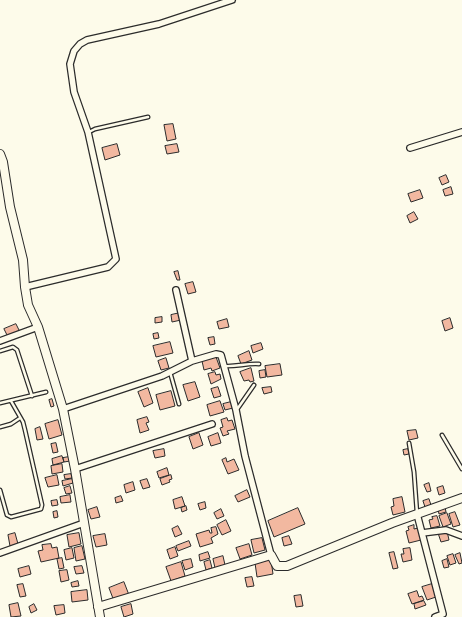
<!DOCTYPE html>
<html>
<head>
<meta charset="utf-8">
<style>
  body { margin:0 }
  canvas { display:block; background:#fdfbea }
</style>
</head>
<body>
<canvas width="462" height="617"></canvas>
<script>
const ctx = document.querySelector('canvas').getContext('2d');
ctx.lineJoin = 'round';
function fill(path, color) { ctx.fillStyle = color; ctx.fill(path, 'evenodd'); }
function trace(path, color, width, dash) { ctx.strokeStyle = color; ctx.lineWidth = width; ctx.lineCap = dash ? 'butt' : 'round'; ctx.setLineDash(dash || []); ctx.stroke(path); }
const building = new Path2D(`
  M173,124L176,139L167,141L164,125Z
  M117,144L120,155L105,160L102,148Z
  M177,144L179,152L167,154L165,146Z
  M446,175L449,182L442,185L439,178Z
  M451,187L453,194L445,196L443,190Z
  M420,190L423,198L411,202L408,194Z
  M414,212L418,219L410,223L407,216Z
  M178,271L180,280H177L174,272Z
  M193,282L196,292L188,294L185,284Z
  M180,313L181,320L172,322L171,315Z
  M162,317V322L155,323V318Z
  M450,318L453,328L445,331L442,321Z
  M227,319L229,327L219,329L217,322Z
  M16,324L20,332L8,337L4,329Z
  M158,333L159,338L154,339L153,334Z
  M214,337L215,344L210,345L208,338Z
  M170,342L173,353L156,357L153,346Z
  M261,343L263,349L253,353L251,346Z
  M249,351L252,360L241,364L238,356Z
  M216,357L220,368L212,371L211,368L204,370L202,361Z
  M166,358L169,368L161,370L158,361Z
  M280,364L282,375L267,377L265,366Z
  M251,368L254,381L250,382L249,380L244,381L240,372Z
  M265,370L266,377L260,378L259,371Z
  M215,372L216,375L220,374L221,379L211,384L208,374Z
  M195,382L200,397L188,401L183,385Z
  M218,387L221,396L214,398L211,389Z
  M271,387L272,392L264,394L262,388Z
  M148,388L153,403L144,407L138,392Z
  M171,391L175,406L160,410L156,395Z
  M52,399L54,406L51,407L49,400Z
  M220,401L224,412L210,416L207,405Z
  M231,402L233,408L225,410L223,404Z
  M147,417L149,422L146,423L149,430L140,433L137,420Z
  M227,418L228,421L232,420L235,429L227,431L229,434L223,436L220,428L223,427L221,420Z
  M58,420L62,435L49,439L45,424Z
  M40,427L43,439L37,440L35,429Z
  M416,430L418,438L409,440L407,431Z
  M199,433L203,445L193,449L189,437Z
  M218,433L221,443L211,446L208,437Z
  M56,443L58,452L53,453L51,444Z
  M164,449L165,456L155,458L153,451Z
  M408,449L409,454L404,455L403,450Z
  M62,456L64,462L53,465L52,459Z
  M69,457L70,461L64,462L63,458Z
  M226,458L227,462L234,459L239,470L228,474L222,460Z
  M62,464L63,472L52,474L51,466Z
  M167,468L169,475L159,478L157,472Z
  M71,474L72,478L65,479L64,475Z
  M57,475L59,485L48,487L45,478Z
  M171,475L172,479L169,480L170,482L162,485L160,479Z
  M72,479L73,483L63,486L62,481Z
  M147,479L150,487L143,489L140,481Z
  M133,482L135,490L126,493L124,485Z
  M429,483L431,491L427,492L424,485Z
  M70,486L72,493L66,494L64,488Z
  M443,486L445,493L439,495L437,488Z
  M247,490L250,497L238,502L235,496Z
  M70,495L71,502L61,503L60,497Z
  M121,496L123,501L116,503L115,498Z
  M182,497L185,506L175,509L173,500Z
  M402,497L405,512L393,515L391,507L394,506L393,499Z
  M429,499L431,505L425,507L423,501Z
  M57,500L58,505L52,506L51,501Z
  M205,502L206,508L200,510L198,504Z
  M186,506L187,510L182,512L181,508Z
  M97,507L100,517L91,519L88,510Z
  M445,507L446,512L439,514L438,509Z
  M298,508L305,524L274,537L268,521Z
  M221,509L224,516L217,519L214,513Z
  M57,511L58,517L54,518L53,512Z
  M455,512L460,525L453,527L449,514Z
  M447,513L451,524L443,527L439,516Z
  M437,516L440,526L431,528L429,520L433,519L432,517Z
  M226,520L231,531L222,535L217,525Z
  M414,525V529L418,528L421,540L409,543L406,531L409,530L408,527Z
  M178,526L182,534L175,537L172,529Z
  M216,527L218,534L211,538L213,543L200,547L196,534L209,530L210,533H212L211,528Z
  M447,531L449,540L441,542L438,533Z
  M15,533L18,544L10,546L8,535Z
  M79,533L81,544L69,547L67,535Z
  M105,534L107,545L96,547L93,536Z
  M289,536L292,544L284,546L282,538Z
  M262,538L265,550L254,553L251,540Z
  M189,541L191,546L178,551L176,546Z
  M51,544L52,548L57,547L59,558L41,562L38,551L43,550L42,545Z
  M249,544L252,555L240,559L236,548Z
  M82,546L85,559L76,561L74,548Z
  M175,547L178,556L170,559L167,550Z
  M72,548L74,558L66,560L64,550Z
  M410,548L412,560L403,562L401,554H404L403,549Z
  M208,552L210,558L200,561L199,555Z
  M394,552L398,568L393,569L389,553Z
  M460,553L462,563L459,564L455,555Z
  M453,554L456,563L450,565L447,556Z
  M223,556L225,565L215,568L213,559Z
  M62,558L64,568L59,569L57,559Z
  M191,559L193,567L185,570L182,561Z
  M447,559L449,567L444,568L442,561Z
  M210,560L212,568L206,570L204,562Z
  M271,560L273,574L257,577L255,563Z
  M181,562L185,576L171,581L166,567Z
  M29,566L31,574L20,577L18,569Z
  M82,566L84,573L76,574L74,567Z
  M67,570L69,580L61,582L59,571Z
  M252,577L254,586L247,587L245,578Z
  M78,581L79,586L72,587L71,583Z
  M124,582L129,595L114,601L109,588Z
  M23,584L26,596L20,597L17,585Z
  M432,584L436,597L427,600L422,587Z
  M87,590L88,600L72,602L71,592Z
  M417,591L419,597L422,596L424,600L412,604L408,594Z
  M301,595L303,606L296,607L294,596Z
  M424,601L426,605L415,609L414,604Z
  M18,603L21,616L11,617L9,605Z
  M34,604L37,610L31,613L29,607Z
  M131,604L133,614L124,617L121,607Z
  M64,605L65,613L56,615L54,606Z`);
fill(building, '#f2b8a0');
trace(building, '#2b2b2b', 1);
const lane = new Path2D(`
  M89,132L95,129L148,117
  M0,351L13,347L17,350L32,396
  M224,366C236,367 247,363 259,364
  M170,372L179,404
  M0,403L46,392
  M238,408L254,385
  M0,427L11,424L20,418
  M442,435L462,469
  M409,443L414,472L417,513
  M0,490L7,515L11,517L41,509L42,505L25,430L23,422L11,401`);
const street = new Path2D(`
  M410,148L462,132
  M25,287L108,267L116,259L88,132L74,92L70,64L74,51L80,44L87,40L159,24L232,0
  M176,290L192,361L216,354L221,355L236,410L245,456L271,555
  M0,341L38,327
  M63,409L162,376L192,361
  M75,469L212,424
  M417,514L443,614L435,617
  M422,533L446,530L462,536
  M0,553L84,523`);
const secondary = new Path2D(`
  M0,154L3,162L10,207L23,260L25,287L28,305L38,327L63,409L75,469L100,617
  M98,607L271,555L277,566H287L392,523L462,498`);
trace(lane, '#2b2b2b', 5);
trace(street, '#2b2b2b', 8);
trace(secondary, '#2b2b2b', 10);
trace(lane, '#fdfbea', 2.5);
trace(street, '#fdfbea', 5.5);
trace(secondary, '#fdfbea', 8);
</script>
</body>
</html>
